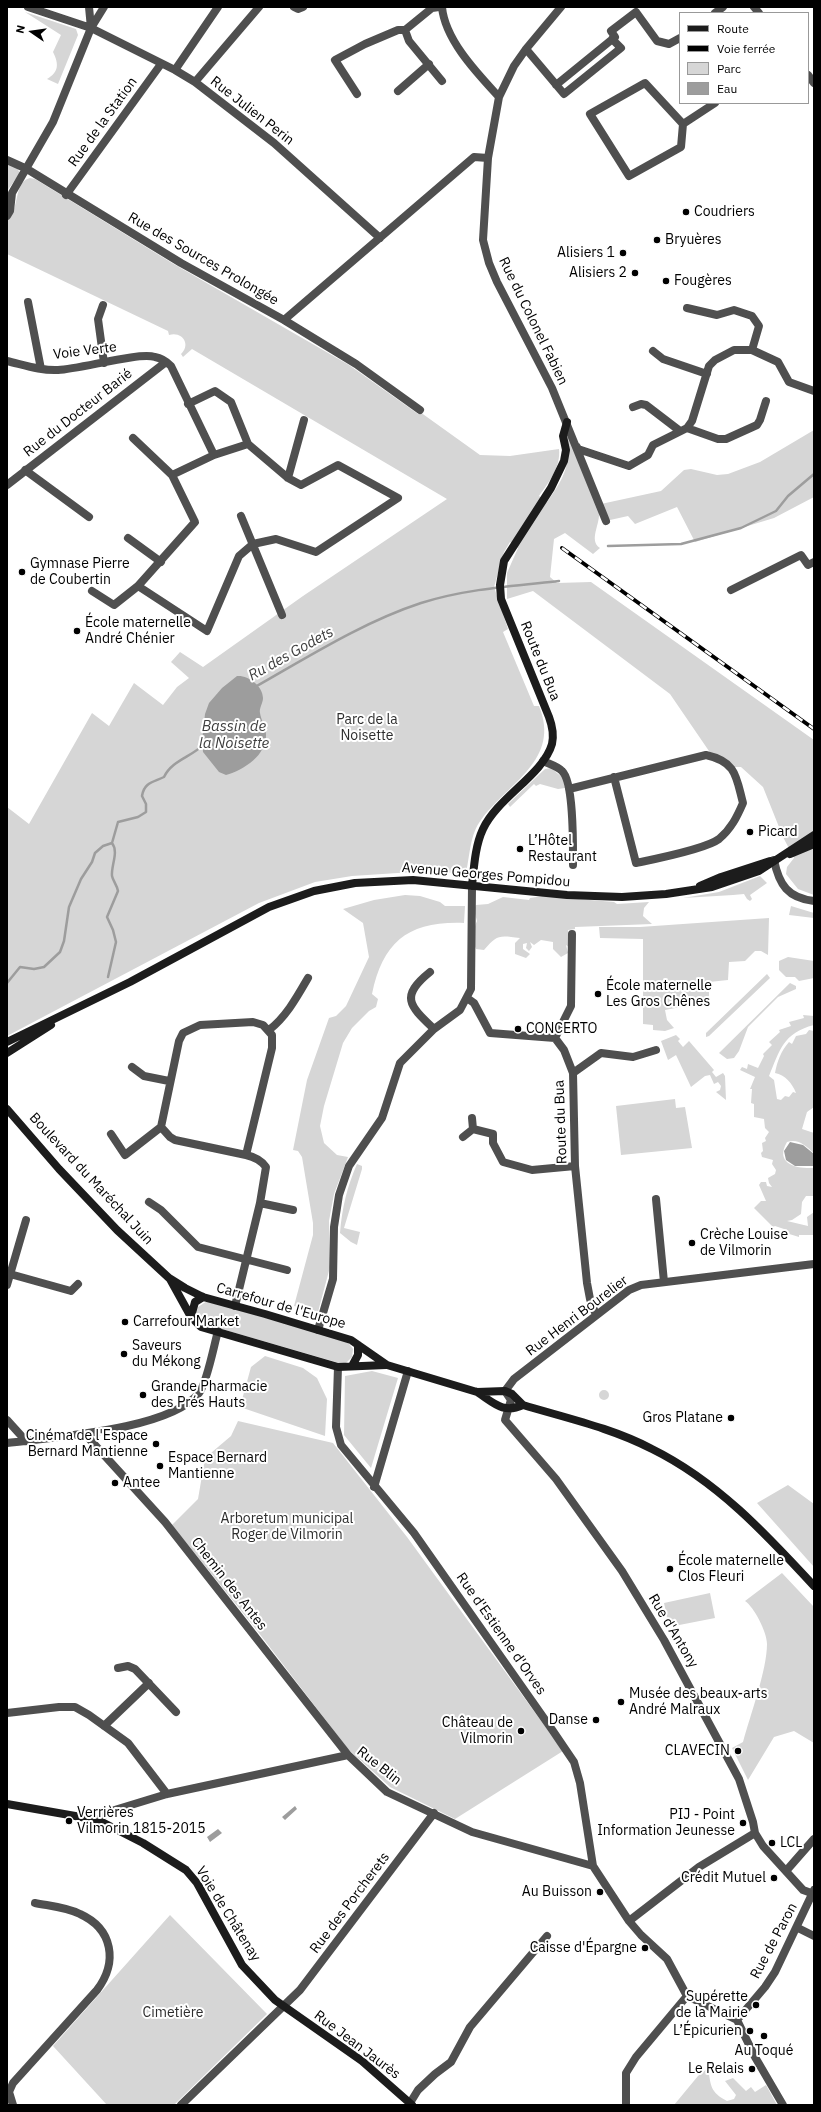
<!DOCTYPE html>
<html>
<head>
<meta charset="utf-8">
<style>
  body { margin:0 }
  #map { position:relative; width:821px; height:2112px; overflow:hidden; background:#fff; font-family:"IBM Plex Sans",sans-serif }
  canvas { display:block }
  .frame { position:absolute; inset:0; border:8px solid #000; pointer-events:none }
  .legend { position:absolute; left:679px; top:12px; width:130px; height:92px; box-sizing:border-box; background:#fff; border:1px solid #999; margin:0; padding:5px 7px; list-style:none; font-size:12px; color:#000 }
  .legend li { display:flex; align-items:center; gap:8px; height:20px }
  .legend b { width:20px; border:1px solid #999 }
  .north { position:absolute; left:12px; top:12px; width:40px; height:40px; -webkit-text-stroke:3px #fff; paint-order:stroke; rotate:283deg; font-size:11px; font-weight:700; line-height:16px; text-align:center; color:#000 }
  .north::after { content:''; display:block; margin:auto; width:14px; height:18px; background:#000; clip-path:polygon(50% 0,100% 100%,50% 72%,0 100%) }
</style>
</head>
<body>
<div id="map">
<canvas width="821" height="2112"></canvas>
<div class="frame"></div>
<ul class="legend">
<li><b style="height:5px;background:#1c1c1c"></b>Route</li>
<li><b style="height:5px;background:#000"></b>Voie ferrée</li>
<li><b style="height:11px;background:#d6d6d6"></b>Parc</li>
<li><b style="height:11px;background:#9d9d9d"></b>Eau</li>
</ul>
<div class="north">N</div>
</div>
<script>
const ctx = document.querySelector('canvas').getContext('2d');
ctx.lineJoin = 'round';
function fill(path, color) { ctx.fillStyle = color; ctx.fill(path, 'evenodd'); }
function trace(path, color, width, dash) { ctx.strokeStyle = color; ctx.lineWidth = width; ctx.lineCap = dash ? 'butt' : 'round'; ctx.setLineDash(dash || []); ctx.stroke(path); }
function write(font, color, halo, rows, align = 'center') {
  ctx.font = font + ' "IBM Plex Sans",sans-serif'; ctx.lineWidth = 4; ctx.setLineDash([]); ctx.textBaseline = 'middle'; ctx.strokeStyle = halo; ctx.fillStyle = color; for (const [text, x, y, turn = 0] of rows) {
    ctx.save(); ctx.translate(x, y); ctx.rotate((+turn || 0) * Math.PI / 180); ctx.textAlign = isNaN(turn) ? turn : align; if (halo) ctx.strokeText(text, 0, 0); ctx.fillText(text, 0, 0); ctx.restore();
  }
}
fill(new Path2D(`
  M25,12L76,29L78,35L58,84L47,79C59,72 59,64 53,52L61,35Z
  M7,163L17,168L20,173L7,191Z
  M30,178L35,179L172,263L349,365L418,414L420,412L480,455L510,456L559,449C561,467 549,482 539,496L547,502C565,477 571,464 567,434L599,510C601,524 588,540 600,548L593,554L565,533L554,539L550,577L557,583L591,582L814,740V895L798,889L786,874L787,867L794,858L783,837L763,787L741,767H735L711,754L670,694L533,591L507,599V573L518,548L510,542L504,552L494,587L508,629L503,632L534,706H539C561,760 509,782 481,820C470,834 470,855 466,873L413,872L352,876L315,882L259,903L7,1036V807L29,824L92,713L109,726L134,683L163,705L177,687L189,678L171,662L180,652L203,667L303,596L447,499L192,349L183,357L181,354C191,345 183,331 169,335L168,331L7,254V220C20,211 13,182 30,178Z
  M814,430V497L774,518L695,542L677,507L635,524L628,516L610,520L601,504L661,491L684,470L691,469L717,475L728,474L760,462Z
  M551,768L563,778L565,788L558,789L540,784L536,786L534,784L510,807L508,804L545,769Z
  M760,876L767,883L750,895L752,899L750,901L747,899L744,894L733,895L683,898L719,892Z
  M405,895L420,896L440,902L445,906H465L464,923C409,921 383,941 372,994L378,999L376,1007L369,1011L352,1028L343,1043L324,1106L320,1126L324,1143L337,1155L348,1157L334,1194L329,1221L330,1267L318,1312L315,1316L307,1310L294,1306L313,1235V1223L302,1157L298,1151L293,1150L307,1080L329,1018L336,1016L346,1006L369,957L363,923L343,909L374,900Z
  M543,896L614,902L617,904L649,902L644,908L643,916L652,924L575,927V929L568,930L569,947L566,945L568,953L561,957L553,949V942L541,940L534,945L530,942L532,947L529,951L526,948L527,943L523,944V949L530,954L526,958L515,954V943L520,938C498,935 497,935 484,950L476,949C472,941 473,929 477,921L474,910L476,905L488,904L503,897L529,900L530,898Z
  M791,906L814,913V918L789,915Z
  M769,918L768,955L761,951H755L745,961L729,962L728,980L709,982V996L701,1003L665,1010L667,1020L674,1028L665,1031L653,1030V1025L643,1024V939L600,938L599,927H640Z
  M788,957L814,961V978L799,981L795,977H786L779,970V961Z
  M767,974L770,978L709,1036L706,1037V1033Z
  M790,983L796,986V989L778,997L748,1027L739,1051L734,1058L727,1059L719,1053Z
  M803,1015L814,1016V1025C783,1033 780,1050 769,1076L774,1080L777,1099L781,1100L785,1096L789,1097L793,1092L796,1093C792,1083 785,1075 775,1073C777,1062 781,1051 789,1042L792,1044L796,1036L806,1034L809,1030L814,1031V1107L807,1112L802,1129L814,1133V1153C806,1146 798,1138 787,1142C774,1164 797,1169 814,1168V1196H806L802,1202L801,1214L792,1220L787,1221L808,1226L807,1217L814,1212V1238L813,1235H799V1237L786,1233L787,1230L775,1226L773,1227L754,1208L761,1201H766L759,1185L761,1182H766L767,1186L772,1187L769,1183L768,1178L775,1174L776,1170L772,1164L773,1160L762,1157L761,1153L763,1151L762,1143L766,1141L765,1138L769,1132L765,1128L764,1119L754,1117V1104L751,1103L752,1089H750L755,1077L740,1070L742,1067L747,1069L748,1064L758,1068L764,1056L763,1054L772,1045L769,1042L780,1032L779,1030L791,1026L789,1022L804,1018Z
  M676,1035L680,1039L678,1041L683,1047L689,1041L714,1070L712,1072L716,1077L723,1073L725,1076L726,1100L716,1092L720,1090L721,1086L718,1082L714,1084L710,1075L705,1076L691,1087L676,1055L668,1060L661,1041Z
  M675,1099L676,1108L685,1107L692,1148L621,1155L616,1106Z
  M357,1164L362,1166V1169L344,1228L360,1232L357,1245L351,1242L340,1233C342,1208 347,1187 357,1164Z
  M207,1301L347,1341L353,1349L352,1357L346,1363H339L208,1325L199,1321L196,1315L198,1307Z
  M265,1356L303,1368L317,1378L327,1399L325,1436L240,1407L251,1367Z
  M372,1371L398,1378L371,1468L344,1435L345,1376Z
  M599 1395a5 5 0 1 1 10 0a5 5 0 1 1-10 0Z
  M238,1421L333,1443L407,1537L563,1751L455,1819L390,1787L348,1749L255,1628L172,1525L198,1499L205,1458L231,1436Z
  M788,1485L814,1504V1567L757,1503Z
  M782,1573L814,1607V1743L794,1731L774,1737L748,1780L732,1748L743,1742C750,1716 767,1670 767,1644C767,1632 754,1607 745,1601Z
  M710,1593L715,1618L669,1627L664,1603Z
  M170,1915L267,2014L174,2105H107L53,2046Z
  M708,2068C711,2086 710,2092 727,2101L734,2099L736,2095L725,2081L733,2078L746,2091L751,2087L755,2092L766,2085L777,2105H674L698,2076Z`), '#d6d6d6');
fill(new Path2D(`
  M237,676C248,675 263,686 263,698C263,703 259,708 260,713C261,720 265,726 266,734C267,755 244,770 226,775L219,772L203,752L202,741L205,714L209,703L222,688Z
  M790,1142L803,1145L814,1154V1166H795L786,1160L784,1151Z
  M295,1806L297,1809L285,1820L282,1817Z
  M218,1829L222,1833L210,1842L207,1837Z`), '#9d9d9d');
trace(new Path2D(`
  M608,546L681,544L741,528L776,511L788,496L814,474
  M255,687C308,657 363,622 421,603C465,589 512,586 559,581
  M108,977L116,942L113,930L107,917L118,891C117,885 113,881 112,876C111,865 119,852 112,843
  M7,983L20,967L34,969L44,967L60,952L64,941L69,907L81,879L92,862L95,853L103,846L112,843L118,822L138,817L146,812V804L142,796C144,782 154,782 164,777C172,760 192,757 204,744`), '#9d9d9d', 2.5);
trace(new Path2D(`
  M28,7L91,28L175,70L195,82L274,143L380,238
  M89,7L91,28
  M294,7L298,9L303,7
  M442,7C445,40 477,73 499,97
  M561,7L526,49L514,66L499,97L488,158L483,240L489,263L497,282L552,388L606,521
  M754,7L759,13
  M715,13L723,7
  M405,30L409,41L442,81
  M526,49L564,94L621,48L612,39
  M175,70L218,7
  M808,75L814,83
  M195,82L259,7
  M645,83L683,124L681,147L629,176L590,114Z
  M556,85L615,37L611,31L636,12L657,41L669,44L680,38
  M398,91L429,64
  M357,94L335,60L365,44L398,30H405L432,8L439,7
  M683,124L715,103
  M7,160L27,169L181,263L284,320L356,364L420,410
  M66,195L161,64
  M7,216L10,211L12,193L53,122L91,28L104,7
  M28,302L41,369
  M103,305L98,319L104,363
  M687,308L717,315L734,310L752,316L759,326L752,350
  M284,320L474,157L488,158
  M653,351L663,359L707,374
  M7,361C24,365 41,371 58,370C81,369 138,352 155,357C161,358 167,362 171,366L214,455
  M188,404L215,391L231,402L248,444
  M633,407L641,404L646,405L680,431
  M687,428L718,439H726L757,425L760,420L766,401
  M133,438L172,475
  M248,444L288,478L301,485L338,465L398,498L316,552L276,539L253,544L239,556L207,631L138,586L195,522L172,475L214,455Z
  M577,447L578,449L629,466L648,455L653,445L687,428L692,421L709,366L715,360L734,350H752L778,362L789,382L814,391
  M25,470L89,517
  M288,478L304,420
  M7,485L166,362
  M241,516L282,615
  M128,538L161,562
  M731,590L801,555L808,565L814,562
  M92,591L114,605L138,586
  M543,761C549,764 557,766 562,771C574,782 573,846 573,865
  M569,789L706,755C737,762 736,777 743,803C737,817 731,829 719,839C706,849 655,859 636,863L614,777
  M774,860C779,885 788,898 814,901
  M430,972C399,997 410,1006 434,1029
  M467,998L474,1003L490,1033L555,1038
  M269,1030C286,1017 297,997 308,978
  M555,1038L564,1050L573,1073L575,1166L587,1283L590,1299L596,1315
  M555,1038L571,1006L572,934
  M132,1067L144,1076L169,1081
  M573,1073L601,1053L633,1057L656,1050
  M472,1118L473,1129
  M111,1134L125,1155L161,1127
  M463,1137L473,1129L493,1134V1143L503,1162L532,1170L575,1166
  M656,1199L664,1282
  M149,1202L161,1210L198,1247L287,1270
  M260,1203L293,1210
  M814,1264L641,1285L629,1290L514,1379L505,1391L511,1400L505,1420L556,1479L622,1571L664,1640L739,1779L753,1822L755,1833L763,1846L803,1890L814,1894
  M10,1274L71,1291L78,1284
  M7,1285L26,1220
  M235,1306L260,1203L266,1167C261,1160 255,1157 246,1155L175,1140L170,1137L161,1127L179,1041L183,1033L200,1025L253,1022L263,1025L272,1035V1048L246,1155
  M318,1330L333,1279L334,1227L339,1195L349,1166L382,1118L400,1063L434,1029L460,1010L471,989L472,886
  M338,1367L336,1427L341,1445L414,1533L553,1731L574,1762L580,1783L593,1866L629,1921L641,1935L667,1959L687,1996L737,2020L755,2057L783,2105
  M7,1420L26,1441
  M84,1433L165,1522L348,1755
  M7,1443C53,1437 170,1430 199,1393C207,1383 214,1345 218,1331
  M374,1487L408,1371
  M118,1668L128,1666L135,1669L176,1712
  M7,1713L59,1707H75L89,1715L128,1743L167,1794
  M104,1726L149,1683
  M98,1820L108,1812L167,1794L348,1755L387,1792L472,1832L593,1866
  M786,1871L814,1839
  M629,1921L699,1867L755,1833
  M798,1928L814,1936
  M737,2020L765,1987L775,1972L814,1890
  M410,2103L418,2090L435,2074L451,2062L470,2027L547,1936
  M13,2105L9,2092L13,2083L97,1990C118,1962 113,1929 80,1914C66,1907 50,1906 35,1903
  M181,2105L300,1990L434,1813
  M626,2105V2073L636,2057L687,1996`), '#4f4f4f', 8);
trace(new Path2D(`
  M790,854L814,844
  M472,886C474,867 475,846 483,829C498,797 543,775 552,744C554,735 552,725 549,717L501,599L500,585L504,561L551,488L564,461L566,450L563,436L567,422
  M700,886L721,877L770,861
  M7,1042L130,982L269,907L314,891L355,883L413,880L567,895L622,897L666,894L712,887L759,871L814,835
  M7,1053L51,1025
  M7,1109L59,1169L117,1230L169,1278L185,1288L203,1297L265,1314L351,1340L387,1365L477,1392L505,1391L512,1394L523,1405
  M170,1279L191,1317L201,1327L338,1367L386,1365
  M191,1317L195,1302L203,1297
  M352,1366L358,1355V1345
  M477,1392C494,1403 503,1414 523,1405
  M523,1405C566,1418 612,1428 652,1449C717,1481 766,1534 814,1586
  M7,1804L98,1820L143,1843L186,1870L197,1883L242,1965L275,2000L362,2061L412,2105`), '#1c1c1c', 8);
const rail = new Path2D(`
  M562,548L814,729`);
trace(rail, '#000', 4);
trace(rail, '#fff', 2.5, [8]);
for (const [x, y, r, color] of [
  [686,212,4,"#000"],
  [657,240,4,"#000"],
  [623,253,4,"#000"],
  [635,273,4,"#000"],
  [666,281,4,"#000"],
  [22,572,4,"#000"],
  [77,631,4,"#000"],
  [750,832,4,"#000"],
  [520,849,4,"#000"],
  [598,994,4,"#000"],
  [518,1029,4,"#000"],
  [692,1243,4,"#000"],
  [125,1322,4,"#000"],
  [124,1354,4,"#000"],
  [143,1395,4,"#000"],
  [731,1418,4,"#000"],
  [156,1444,4,"#000"],
  [160,1466,4,"#000"],
  [115,1483,4,"#000"],
  [670,1569,4,"#000"],
  [621,1702,4,"#000"],
  [596,1720,4,"#000"],
  [521,1731,4,"#000"],
  [738,1751,4,"#000"],
  [69,1821,4,"#000"],
  [743,1823,4,"#000"],
  [772,1843,4,"#000"],
  [774,1878,4,"#000"],
  [600,1892,4,"#000"],
  [645,1948,4,"#000"],
  [756,2005,4,"#000"],
  [750,2031,4,"#000"],
  [764,2036,4,"#000"],
  [752,2069,4,"#000"]
]) { const dot = new Path2D(); dot.arc(x, y, r, 0, 2 * Math.PI); ctx.fillStyle = color; ctx.fill(dot); trace(dot, '#fff', 1.5); }
write('14px', '#000', '#fff', [
  ["Rue Julien Perin",252,111,38],
  ["Rue de la Station",103,122,-54],
  ["Rue des Sources Prolongée",203,259,30],
  ["Rue du Colonel Fabien",533,321,64],
  ["Voie Verte",85,351,-7],
  ["Rue du Docteur Barié",78,413,-38],
  ["Route du Bua",540,661,68],
  ["Avenue Georges Pompidou",486,875,5],
  ["Route du Bua",561,1122,-92],
  ["Boulevard du Maréchal Juin",91,1179,47],
  ["Carrefour de l'Europe",281,1306,16],
  ["Rue Henri Bourelier",577,1316,-37],
  ["Chemin des Antes",229,1584,52],
  ["Rue d'Antony",673,1631,59],
  ["Rue d'Estienne d'Orves",501,1634,55],
  ["Rue Blin",379,1766,38],
  ["Rue des Porcherets",350,1903,-53],
  ["Voie de Châtenay",228,1914,58],
  ["Rue de Paron",774,1941,-62],
  ["Rue Jean Jaurès",357,2045,37]
]);
write('14px', '#000', '#fff', [
  ["Coudriers",694,212],
  ["Bryuères",665,240],
  ["Alisiers 1",615,253,"right"],
  ["Alisiers 2",627,273,"right"],
  ["Fougères",674,281],
  ["Gymnase Pierre",30,564],
  ["de Coubertin",30,580],
  ["École maternelle",85,623],
  ["André Chénier",85,639],
  ["Picard",758,832],
  ["L’Hôtel",528,841],
  ["Restaurant",528,857],
  ["École maternelle",606,986],
  ["Les Gros Chênes",606,1002],
  ["CONCERTO",526,1029],
  ["Crèche Louise",700,1235],
  ["de Vilmorin",700,1251],
  ["Carrefour Market",133,1322],
  ["Saveurs",132,1346],
  ["du Mékong",132,1362],
  ["Grande Pharmacie",151,1387],
  ["des Prés Hauts",151,1403],
  ["Gros Platane",723,1418,"right"],
  ["Cinéma de l'Espace",148,1436,"right"],
  ["Bernard Mantienne",148,1452,"right"],
  ["Espace Bernard",168,1458],
  ["Mantienne",168,1474],
  ["Antee",123,1483],
  ["École maternelle",678,1561],
  ["Clos Fleuri",678,1577],
  ["Musée des beaux-arts",629,1694],
  ["André Malraux",629,1710],
  ["Danse",588,1720,"right"],
  ["Château de",513,1723,"right"],
  ["Vilmorin",513,1739,"right"],
  ["CLAVECIN",730,1751,"right"],
  ["Verrières",77,1813],
  ["Vilmorin 1815-2015",77,1829],
  ["PIJ - Point",735,1815,"right"],
  ["Information Jeunesse",735,1831,"right"],
  ["LCL",780,1843],
  ["Crédit Mutuel",766,1878,"right"],
  ["Au Buisson",592,1892,"right"],
  ["Caisse d'Épargne",637,1948,"right"],
  ["Supérette",748,1997,"right"],
  ["de la Mairie",748,2013,"right"],
  ["L’Épicurien",742,2031,"right"],
  ["Au Toqué",764,2051,"center"],
  ["Le Relais",744,2069,"right"]
], 'left');
write('14px', '#2d2d2d', '#fff', [
  ["Parc de la",367,720],
  ["Noisette",367,736],
  ["Arboretum municipal",287,1519],
  ["Roger de Vilmorin",287,1535],
  ["Cimetière",173,2013]
]);
write('italic 15px', '#3e3e3e', '#fff', [
  ["Ru des Godets",291,654,-29],
  ["Bassin de",234,727],
  ["la Noisette",234,744]
]);
</script>
</body>
</html>
